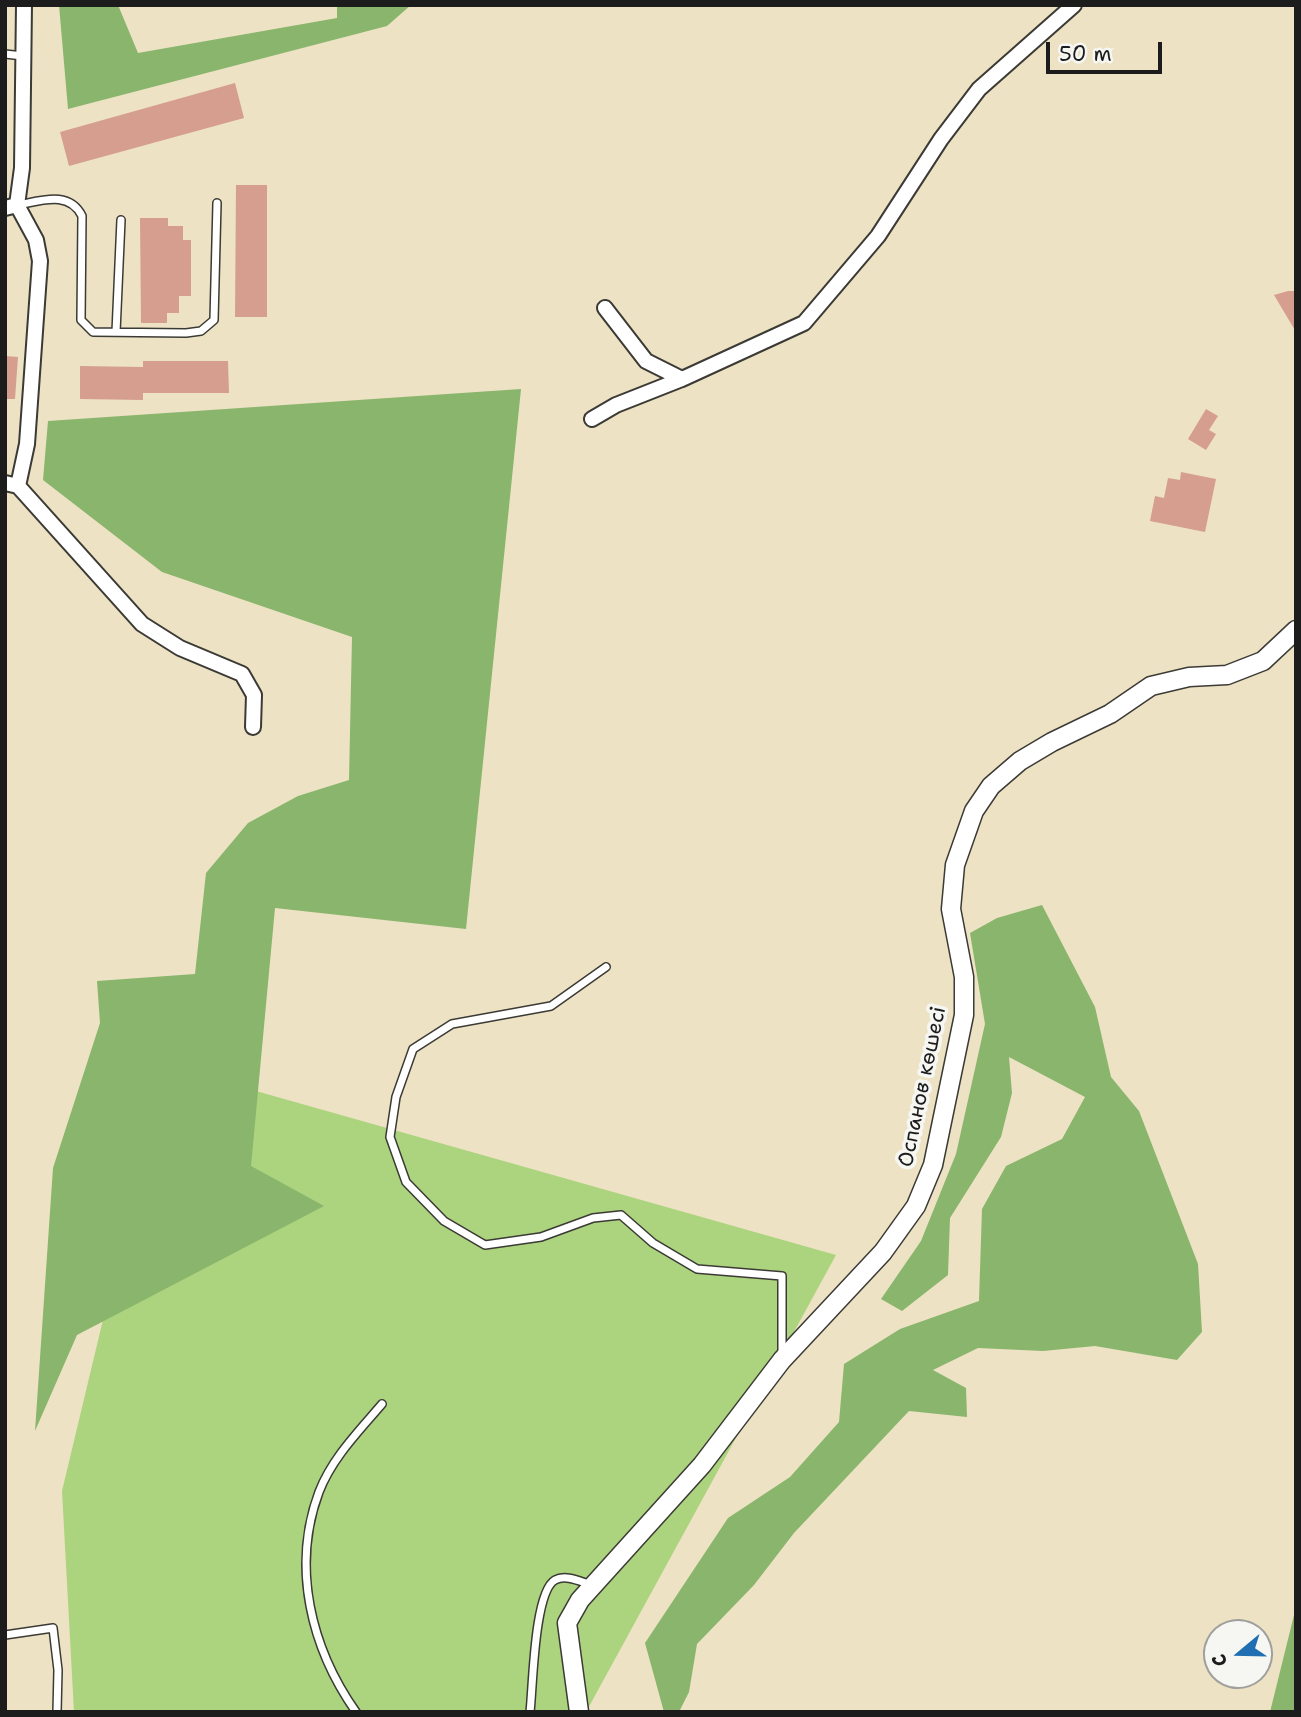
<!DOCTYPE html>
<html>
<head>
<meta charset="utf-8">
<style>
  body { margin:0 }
  #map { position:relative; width:1301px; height:1717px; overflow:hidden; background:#ede2c4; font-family:"Shantell Sans",sans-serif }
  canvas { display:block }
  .frame { position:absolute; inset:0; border:7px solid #1c1c1c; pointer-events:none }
  .north { position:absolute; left:1203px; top:1619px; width:70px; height:70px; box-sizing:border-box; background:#f6f6f2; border:2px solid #9f9f9c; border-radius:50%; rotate:251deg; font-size:19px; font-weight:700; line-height:28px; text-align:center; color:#1c1c1c }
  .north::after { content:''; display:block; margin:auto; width:24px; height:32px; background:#1f6fb2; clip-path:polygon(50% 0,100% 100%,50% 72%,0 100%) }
  .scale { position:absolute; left:1046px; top:42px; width:116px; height:32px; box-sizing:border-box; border:4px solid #1c1c1c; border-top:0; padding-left:9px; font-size:21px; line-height:24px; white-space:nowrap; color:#1c1c1c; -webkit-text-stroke:5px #f6f6f2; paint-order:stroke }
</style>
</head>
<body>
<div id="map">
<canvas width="1301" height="1717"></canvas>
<div class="frame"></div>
<div class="north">С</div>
<div class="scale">50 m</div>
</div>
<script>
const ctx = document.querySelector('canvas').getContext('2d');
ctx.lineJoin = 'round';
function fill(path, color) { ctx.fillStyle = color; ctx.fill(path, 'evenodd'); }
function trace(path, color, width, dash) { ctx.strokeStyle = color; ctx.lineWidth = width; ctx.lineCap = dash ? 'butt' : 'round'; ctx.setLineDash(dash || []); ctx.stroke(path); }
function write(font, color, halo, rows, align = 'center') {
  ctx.font = font + ' "Shantell Sans",sans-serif'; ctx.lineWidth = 7; ctx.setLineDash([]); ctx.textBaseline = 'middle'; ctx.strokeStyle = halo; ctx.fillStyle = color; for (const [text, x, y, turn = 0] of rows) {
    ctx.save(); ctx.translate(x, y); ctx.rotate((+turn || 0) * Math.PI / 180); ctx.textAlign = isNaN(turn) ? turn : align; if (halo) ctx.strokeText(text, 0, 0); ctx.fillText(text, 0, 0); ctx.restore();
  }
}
fill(new Path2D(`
  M164,1065L836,1255L586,1712H74L62,1491Z`), '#acd37d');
fill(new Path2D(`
  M59,5H118L138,53L337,18V5H411L387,26L68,109Z
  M521,389L466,929L275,908L251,1166L324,1206L77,1335L35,1431L53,1168L100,1023L97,981L195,974L206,873L248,823L298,796L349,780L352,637L162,572L43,480L48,421Z
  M1042,905L1095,1007L1111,1077L1139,1111L1198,1264L1202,1332L1177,1360L1095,1346L1043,1351L978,1348L933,1370L966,1388L967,1417L909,1411L794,1533L754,1585L697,1644L689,1692L679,1712H664L645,1643L728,1518L790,1477L839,1422L844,1364L900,1329L979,1301L982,1209L1006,1166L1062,1139L1085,1097L1009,1057L1012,1093L1001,1137L950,1218L948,1275L902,1311L881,1299L921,1241L956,1154L985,1024L970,933L997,918Z
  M1296,1607V1712H1270Z`), '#89b56c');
fill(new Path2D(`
  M235,83L244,118L69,166L60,132Z
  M236,185H267V317H235Z
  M140,218H168V226H183V240H191V296H179V313H167V323H141Z
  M1288,291H1296V332L1274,295Z
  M5,356L18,357L15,399H5Z
  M143,361H228L229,393H143V400L80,399V366L143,367Z
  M1206,409L1218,416L1209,430L1216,434L1206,450L1188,439Z
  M1181,472L1216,479L1205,532L1150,521L1155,496L1164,498L1168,478L1180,480Z`), '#d59e8e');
const service = new Path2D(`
  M5,54L23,56
  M17,205C41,201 69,190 82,216L81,320L93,332L186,333L201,331L214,320L217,203
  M116,332L121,220
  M606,967L551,1006L452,1024L413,1049L396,1097L390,1137L406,1182L444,1221L485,1245L541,1237L593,1218L621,1215L653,1243L697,1269L782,1276V1356
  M5,1635L53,1628L58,1670L57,1712
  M356,1712C311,1648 291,1567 319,1492C332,1458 359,1431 382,1404
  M530,1712C533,1687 534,1592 555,1580C566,1574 581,1582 592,1585`);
const minor = new Path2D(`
  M17,205L36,240L40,261L27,444L18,486
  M5,208L17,205L22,168L24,5
  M605,308L646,361L682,379L804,323L878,236L941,139L979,89L1074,5
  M592,419L616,405L682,379
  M5,483L18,486L142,624L180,648L242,674L254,695L253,727`);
const tertiary = new Path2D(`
  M579,1712L567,1623L580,1600L702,1465L782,1360L883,1252L916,1206L933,1165L964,1015V977L951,909L955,865L974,811L991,786L1020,761L1052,742L1110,714L1151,686L1189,677L1227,675L1263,661L1296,630`);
trace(service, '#3b3a35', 10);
trace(minor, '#3b3a35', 18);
trace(tertiary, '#3b3a35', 21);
trace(service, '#fff', 7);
trace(minor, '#fff', 14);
trace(tertiary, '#fff', 18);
write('21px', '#1c1c1c', '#f6f6f2', [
  ["Оспанов көшесі",923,1087,-78]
]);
</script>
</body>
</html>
